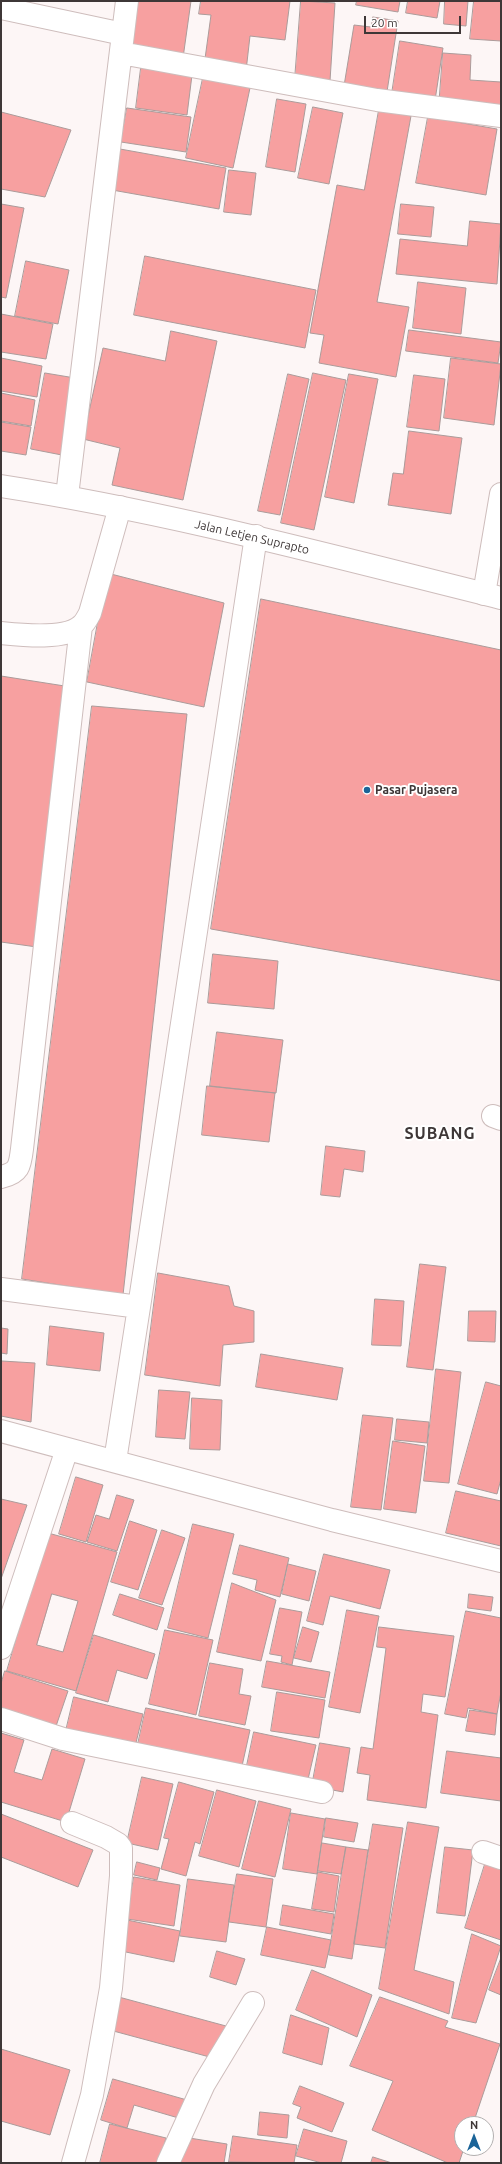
<!DOCTYPE html>
<html>
<head>
<meta charset="utf-8">
<style>
  body { margin:0 }
  #map { position:relative; width:502px; height:2164px; overflow:hidden; background:#fdf6f6; font-family:Ubuntu,sans-serif }
  canvas { display:block }
  .frame { position:absolute; inset:0; border:2px solid #3e3737; pointer-events:none }
  .north { position:absolute; left:454px; top:2116px; width:40px; height:40px; box-sizing:border-box; background:#fff; border:1px solid #b2afaf; border-radius:50%; rotate:0deg; font-size:11px; font-weight:700; line-height:16px; text-align:center; color:#3e3737 }
  .north::after { content:''; display:block; margin:auto; width:14px; height:18px; background:#1b6498; clip-path:polygon(50% 0,100% 100%,50% 72%,0 100%) }
  .scale { position:absolute; left:364px; top:16px; width:97px; height:18px; box-sizing:border-box; border:2px solid #3e3737; border-top:0; padding-left:5px; font-size:12px; line-height:14px; white-space:nowrap; color:#3e3737; -webkit-text-stroke:3px #fff; paint-order:stroke }
</style>
</head>
<body>
<div id="map">
<canvas width="502" height="2164"></canvas>
<div class="frame"></div>
<div class="north">N</div>
<div class="scale">20 m</div>
</div>
<script>
const ctx = document.querySelector('canvas').getContext('2d');
ctx.lineJoin = 'round';
function fill(path, color) { ctx.fillStyle = color; ctx.fill(path, 'evenodd'); }
function trace(path, color, width, dash) { ctx.strokeStyle = color; ctx.lineWidth = width; ctx.lineCap = dash ? 'butt' : 'round'; ctx.setLineDash(dash || []); ctx.stroke(path); }
function write(font, color, halo, rows, align = 'center') {
  ctx.font = font + ' Ubuntu,sans-serif'; ctx.lineWidth = 4; ctx.setLineDash([]); ctx.textBaseline = 'middle'; ctx.strokeStyle = halo; ctx.fillStyle = color; for (const [text, x, y, turn = 0] of rows) {
    ctx.save(); ctx.translate(x, y); ctx.rotate((+turn || 0) * Math.PI / 180); ctx.textAlign = isNaN(turn) ? turn : align; if (halo) ctx.strokeText(text, 0, 0); ctx.fillText(text, 0, 0); ctx.restore();
  }
}
const building = new Path2D(`
  M137,1H191L183,58L130,51Z
  M201,1H290L285,40L250,36L246,71L204,66L211,15L199,14Z
  M301,1L335,3L330,81L295,79Z
  M357,1H400L398,12L356,5Z
  M408,1H440L437,18L406,13Z
  M445,1H468L466,26L444,24Z
  M474,1H501V41L470,39Z
  M373,17L398,21L386,98L343,92L354,25L371,27Z
  M400,41L443,48L434,107L391,100Z
  M443,53L471,55L470,80L501,82V111L439,107Z
  M141,68L192,75L187,115L136,108Z
  M203,78L250,88L233,168L186,158Z
  M277,99L306,104L295,172L266,167Z
  M313,107L343,113L329,184L298,178Z
  M127,108L191,117L186,152L121,142Z
  M379,110L411,116L377,302L409,307L396,377L319,363L324,335L310,333L337,185L364,190Z
  M1,112L71,130L45,197L1,189Z
  M428,117L497,129L486,195L416,183Z
  M120,149L226,168L219,209L112,190Z
  M229,170L256,173L251,215L224,212Z
  M1,204L24,208L6,298L1,297Z
  M401,204L434,207L431,237L398,234Z
  M470,221L501,224L497,284L396,274L400,239L467,246Z
  M145,256L316,290L305,348L134,315Z
  M26,261L69,270L58,324L15,316Z
  M418,282L466,288L461,334L413,328Z
  M1,314L53,324L46,359L1,352Z
  M409,330L501,342L498,363L406,351Z
  M171,331L217,341L183,500L112,485L120,448L83,439L103,348L165,361Z
  M1,358L42,366L37,397L1,391Z
  M451,358L501,364L494,425L444,418Z
  M45,373L81,379L67,456L31,449Z
  M313,373L346,380L314,530L281,523Z
  M288,374L309,379L280,515L258,511Z
  M349,374L378,379L354,503L325,497Z
  M414,375L445,379L439,431L407,427Z
  M1,393L35,400L31,426L1,421Z
  M1,422L31,427L26,455L1,451Z
  M409,431L462,438L451,514L388,505L393,473L403,474Z
  M107,573L224,603L204,707L87,682Z
  M261,599L501,650V981L211,929Z
  M1,676L71,687L44,948L1,942Z
  M92,706L187,714L123,1295L22,1279Z
  M213,954L278,961L274,1009L208,1003Z
  M217,1032L283,1040L276,1093L210,1086Z
  M207,1086L275,1093L269,1142L202,1135Z
  M326,1146L365,1151L363,1172L344,1169L340,1197L321,1195Z
  M420,1264L446,1267L433,1370L407,1367Z
  M158,1273L229,1286L234,1306L254,1311V1342L223,1345L220,1386L145,1375Z
  M375,1299L404,1301L401,1346L372,1345Z
  M469,1311H496L495,1342L468,1341Z
  M50,1326L104,1333L100,1371L47,1365Z
  M1,1328L8,1329L7,1354L1,1353Z
  M261,1354L343,1368L337,1400L256,1387Z
  M2,1361L35,1363L31,1422L1,1416Z
  M436,1369L461,1372L449,1483L424,1481Z
  M486,1382L501,1386V1479L497,1494L458,1484Z
  M159,1390L190,1392L185,1439L156,1437Z
  M192,1398L222,1400L220,1450L190,1449Z
  M363,1415L393,1418L381,1510L351,1507Z
  M397,1419L429,1422L427,1443L395,1440Z
  M393,1441L425,1446L416,1513L384,1509Z
  M76,1477L103,1485L86,1542L59,1534Z
  M456,1491L501,1501V1546L446,1533Z
  M117,1495L134,1500L117,1551L87,1542L96,1515L109,1519Z
  M1,1499L27,1505L1,1579Z
  M130,1521L157,1530L138,1590L111,1582Z
  M193,1524L234,1534L208,1638L168,1628Z
  M162,1530L185,1538L162,1605L139,1598Z
  M48,1533L117,1552L76,1691L7,1671ZM52,1594L78,1601L63,1652L37,1645Z
  M240,1545L289,1558L280,1597L255,1590L257,1580L233,1574Z
  M324,1554L390,1570L380,1609L330,1596L323,1625L307,1621Z
  M288,1564L316,1571L309,1601L282,1594Z
  M232,1583L276,1600L261,1661L217,1652Z
  M120,1594L164,1608L157,1630L113,1615Z
  M469,1594L493,1597L491,1611L468,1608Z
  M280,1608L302,1612L292,1665L281,1662L282,1656L270,1654Z
  M347,1610L379,1616L360,1713L329,1707Z
  M466,1611L501,1618V1692L497,1714L468,1708L466,1718L445,1714Z
  M303,1627L319,1632L311,1662L294,1658Z
  M379,1627L454,1636L445,1697L423,1694L421,1712L438,1715L426,1808L367,1800L370,1775L357,1773L361,1747L373,1749L386,1648L377,1647Z
  M165,1630L213,1640L196,1715L149,1704Z
  M94,1635L155,1654L147,1679L117,1670L108,1702L76,1693Z
  M267,1661L330,1672L325,1698L262,1687Z
  M210,1663L243,1669L239,1694L251,1696L245,1725L199,1716Z
  M5,1671L68,1691L53,1735L1,1718V1684Z
  M277,1692L325,1700L319,1738L271,1731Z
  M74,1697L143,1714L134,1751L65,1735Z
  M146,1708L250,1730L240,1775L136,1753Z
  M470,1710L497,1714L495,1735L466,1731Z
  M254,1732L316,1745L306,1788L245,1775Z
  M1,1733L24,1740L14,1772L42,1780L52,1749L85,1759L66,1822L1,1802Z
  M320,1743L350,1748L343,1792L312,1786Z
  M447,1751L501,1758V1801L441,1793Z
  M142,1777L173,1784L158,1850L127,1843Z
  M179,1782L214,1792L200,1844L195,1842L186,1876L161,1869L169,1839L164,1838Z
  M217,1790L256,1801L239,1867L199,1856Z
  M259,1801L291,1809L275,1877L242,1869Z
  M291,1813L325,1819L317,1874L283,1869Z
  M1,1814L93,1850L78,1887L1,1857Z
  M326,1818L358,1823L354,1842L324,1837Z
  M408,1822L439,1827L414,1970L454,1982L449,2014L379,1989Z
  M373,1824L403,1828L385,1948L354,1944Z
  M322,1843L346,1847L341,1874L318,1871Z
  M346,1847L368,1850L352,1959L329,1955Z
  M445,1847L473,1850L465,1916L437,1913Z
  M486,1861L501,1866V1940L465,1928Z
  M137,1862L160,1868L157,1880L134,1875Z
  M318,1872L339,1876L334,1912L312,1909Z
  M237,1874L273,1879L266,1927L229,1922Z
  M134,1877L180,1885L174,1926L127,1919Z
  M188,1879L234,1885L226,1942L180,1936Z
  M283,1905L334,1914L331,1934L280,1925Z
  M127,1920L180,1931L174,1962L121,1951Z
  M267,1927L331,1940L325,1968L261,1955Z
  M472,1934L501,1946L476,2023L452,2018Z
  M217,1951L245,1959L236,1985L210,1977Z
  M501,1958V1995L489,1990Z
  M312,1970L372,1995L357,2037L296,2010Z
  M115,1996L226,2026L217,2059L106,2029Z
  M380,1997L448,2021L445,2027L500,2044L473,2124H462V2148H464L459,2163H448L372,2130L393,2081L350,2066Z
  M291,2015L329,2028L322,2065L283,2053Z
  M1,2049L70,2070L50,2135L1,2121Z
  M113,2079L187,2100L182,2119L134,2105L127,2128L101,2120Z
  M300,2086L344,2103L332,2132L297,2118L301,2107L293,2104Z
  M260,2112L289,2115L287,2138L258,2135Z
  M110,2124L166,2138L159,2163H100Z
  M304,2129L347,2141L341,2163H322L296,2156Z
  M233,2136L297,2145L294,2163L229,2162Z
  M183,2137L227,2144L224,2163H179Z
  M373,2157L392,2163H371Z`);
fill(building, '#f7a0a0');
trace(building, '#ab9b9a', 1);
const minor = new Path2D(`
  M1,8L123,34
  M121,53L377,100L501,116
  M67,496L127,1
  M484,594L501,494
  M1,633C21,635 65,640 81,626C85,623 88,617 90,613L120,507
  M493,1116L501,1119
  M1,1177C19,1173 20,1166 22,1149L81,626
  M1,1289L139,1307L256,536
  M1,1431L332,1520L501,1561
  M115,1461L139,1307
  M1,1648L67,1449
  M1,1719L63,1739L322,1792
  M72,1823L106,1837L118,1844L121,1848V1876L111,1988L92,2095L73,2163
  M483,1852L501,1858
  M168,2163L204,2084L253,2003`);
const major = new Path2D(`
  M1,486C170,512 335,557 501,598`);
trace(minor, '#cebdbc', 24);
trace(major, '#cebdbc', 24);
trace(minor, '#fff', 22);
trace(major, '#fff', 22);
for (const [x, y, r, color] of [
  [367,790,4,"#1b6498"]
]) { const dot = new Path2D(); dot.arc(x, y, r, 0, 2 * Math.PI); ctx.fillStyle = color; ctx.fill(dot); trace(dot, '#fff', 1.5); }
write('12px', '#3e3737', '#fff', [
  ["Jalan Letjen Suprapto",252,537,13]
]);
write('bold 12px', '#3e3737', '#fff', [
  ["Pasar Pujasera",375,790]
], 'left');
ctx.letterSpacing = '1px';
write('bold 16px', '#3e3737', '#fff', [
  ["SUBANG",440,1134]
]);
ctx.letterSpacing = '0px';
</script>
</body>
</html>
